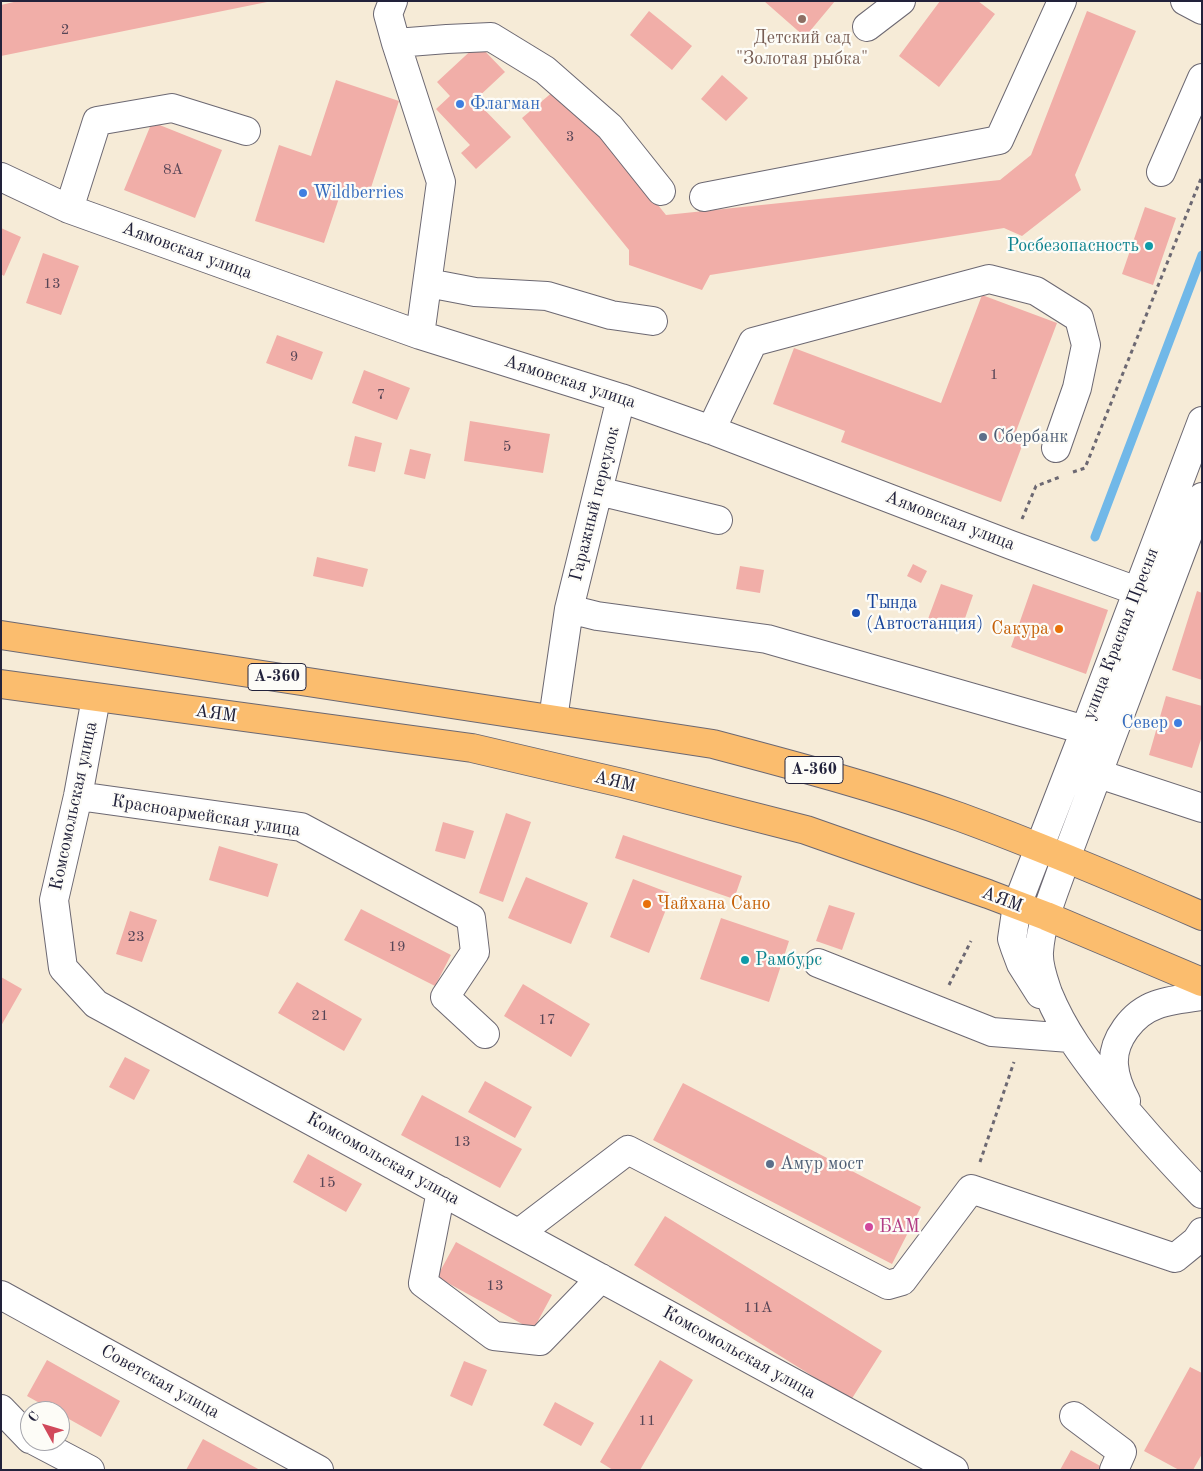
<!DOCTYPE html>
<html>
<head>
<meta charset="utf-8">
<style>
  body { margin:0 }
  #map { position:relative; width:1203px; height:1471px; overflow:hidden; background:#f6ebd7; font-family:"Old Standard TT",serif }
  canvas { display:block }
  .frame { position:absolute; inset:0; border:2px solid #22223b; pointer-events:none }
  .north { position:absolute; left:20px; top:1401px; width:50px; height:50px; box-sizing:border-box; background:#fdfcf7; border:1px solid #a5a5ac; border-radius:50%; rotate:309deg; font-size:14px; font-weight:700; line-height:20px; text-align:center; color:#22223b }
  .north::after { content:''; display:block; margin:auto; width:18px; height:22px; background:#d1495b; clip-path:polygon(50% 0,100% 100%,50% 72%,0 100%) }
</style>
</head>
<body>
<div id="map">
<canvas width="1203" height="1471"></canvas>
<div class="frame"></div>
<div class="north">С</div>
</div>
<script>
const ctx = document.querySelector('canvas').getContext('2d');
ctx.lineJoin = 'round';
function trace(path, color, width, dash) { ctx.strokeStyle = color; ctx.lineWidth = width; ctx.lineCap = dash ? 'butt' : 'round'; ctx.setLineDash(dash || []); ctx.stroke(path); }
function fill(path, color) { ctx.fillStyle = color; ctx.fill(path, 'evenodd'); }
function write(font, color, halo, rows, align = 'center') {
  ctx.font = font + ' "Old Standard TT",serif'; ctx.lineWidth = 4.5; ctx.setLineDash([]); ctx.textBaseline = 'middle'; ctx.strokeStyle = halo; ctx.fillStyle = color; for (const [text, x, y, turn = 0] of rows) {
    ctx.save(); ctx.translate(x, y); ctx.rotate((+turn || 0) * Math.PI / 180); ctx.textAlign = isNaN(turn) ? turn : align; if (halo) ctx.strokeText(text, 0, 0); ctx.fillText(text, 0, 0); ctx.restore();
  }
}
trace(new Path2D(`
  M1095,537L1202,255`), '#71b8e8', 9);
fill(new Path2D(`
  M18,1H267V2L1,56V5Z
  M764,1H835L805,37Z
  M940,1H978L995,14L939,87L899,56Z
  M649,11L692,46L672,70L630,35Z
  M1087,11L1136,31L1075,175L1081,190L1022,236L1004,228L710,275L702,290L629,265V250L522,118L561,85L666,215L1000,180L1031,155Z
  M478,44L505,72L475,100L511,137L476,169L461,153L470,145L436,109L450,96L437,82Z
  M722,75L748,98L726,121L701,99Z
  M336,80L399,101L367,200L341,192L324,243L255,221L279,145L311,156Z
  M152,122L222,150L195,218L124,190Z
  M1145,207L1176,218L1153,285L1122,274Z
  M1,228L21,237L4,276L1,274Z
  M43,253L79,266L61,315L26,303Z
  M982,295L1057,323L1015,434L1025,438L1001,502L841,442L845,431L773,404L794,348L941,403Z
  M277,335L323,352L312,380L266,363Z
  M364,370L410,388L397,420L352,403Z
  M470,421L550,434L543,473L464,461Z
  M355,436L382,443L375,472L348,466Z
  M410,449L431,454L425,479L404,474Z
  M317,557L368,569L363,587L313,576Z
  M913,564L927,571L921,583L907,576Z
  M740,566L764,570L760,593L736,589Z
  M941,584L973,595L961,630L928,619Z
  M1033,584L1108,610L1086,674L1011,647Z
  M1197,591L1202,593V680L1172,670Z
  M1166,696L1202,706V736L1192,768L1149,755Z
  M506,813L531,822L503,902L479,893Z
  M443,822L474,831L465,859L435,851Z
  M623,835L742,876L734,899L615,858Z
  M219,846L278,864L268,897L209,880Z
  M526,877L588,903L571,944L508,918Z
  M633,879L672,894L649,953L610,937Z
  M829,905L855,913L842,950L816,941Z
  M361,909L451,955L435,986L344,940Z
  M130,911L157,920L142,962L116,954Z
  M721,918L789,941L769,1002L700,979Z
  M1,977L22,989L1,1026Z
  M297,982L362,1019L344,1051L278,1013Z
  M523,984L590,1024L571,1057L504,1016Z
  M125,1057L150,1070L134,1100L109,1087Z
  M485,1081L532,1107L515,1138L468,1112Z
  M683,1083L921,1207L892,1264L653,1140Z
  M422,1095L522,1149L500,1188L401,1135Z
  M308,1154L362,1184L346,1212L293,1182Z
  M665,1216L882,1351L851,1400L634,1265Z
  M456,1242L552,1295L533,1330L437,1277Z
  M47,1360L120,1401L101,1437L60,1414V1411H54L27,1396Z
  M660,1360L693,1380L640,1470H613L600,1462Z
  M464,1361L487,1370L472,1406L450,1396Z
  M1190,1367L1202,1373V1454L1193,1470H1179L1144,1451Z
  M555,1402L594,1423L581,1446L543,1425Z
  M203,1439L260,1470H186Z
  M1071,1450L1104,1468V1470H1060Z`), '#f1aea8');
const minor = new Path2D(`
  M393,1L388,14L396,43L441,182L420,335
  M1185,1L1202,10
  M867,27L901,1
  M396,43L447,39L491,37L545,70L610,127L661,191
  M1161,172L1202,78
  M1,177L69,209L420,335L621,398L711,430L1011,545L1137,591
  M704,197L999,140L1062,1
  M69,209L97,121L172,108L246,131
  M428,283L475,292L547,296L611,315L653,321
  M711,430L753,342L989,279L1036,291L1079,318L1086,345L1077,388L1056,448
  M598,491L718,520
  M1202,497L1066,858C1056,888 1041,920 1039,952C1038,966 1044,981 1048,993C1064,1032 1085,1059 1111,1092C1140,1128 1170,1161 1202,1194
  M569,609L597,616L767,639L1085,730
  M96,698L78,796L54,900L63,968L96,1004L954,1470
  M553,719L569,609L621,398
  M1099,774L1202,808
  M78,796L301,827L471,918L475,952L445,997L485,1034
  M818,963L992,1032L1070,1038
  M1040,994L1021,964L1015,948L1012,939L1017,905L1085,730L1202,421
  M1126,1101C1120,1090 1115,1078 1114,1065C1112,1040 1133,1013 1156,1005C1170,1000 1187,998 1202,996
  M441,1191L423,1283L494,1336L540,1341L601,1278
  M519,1233L628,1150L888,1285L902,1281L971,1189L1175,1258L1196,1241L1202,1232
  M1,1295L319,1470
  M1,1409L30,1439
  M1074,1416L1122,1452L1114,1470
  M35,1441L90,1470`);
const highway = new Path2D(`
  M1,635L713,744C796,766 879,788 960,817C1042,847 1122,881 1202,916
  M1,684L472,748L622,783L806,830L988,894L1046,916L1202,982`);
trace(minor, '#6c6872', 30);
trace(highway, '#6c6872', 30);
trace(new Path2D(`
  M1073,472L1085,468L1202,176
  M1022,519L1036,486L1060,477
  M949,985L971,941
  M980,1162L1014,1062`), '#6c6872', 3, [4, 4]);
trace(minor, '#fff', 28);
trace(highway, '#fbbd6e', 28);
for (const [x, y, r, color] of [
  [802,19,5,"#8d6e63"],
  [460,104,5,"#3f7fe0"],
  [303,193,5,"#3f7fe0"],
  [1149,246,5,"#0f9aa8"],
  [983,437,5,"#5c6f8a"],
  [856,613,5,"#1a4fb4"],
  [1059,629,5,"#e8710a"],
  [1178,723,5,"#3f7fe0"],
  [647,904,5,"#e8710a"],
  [745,960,5,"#0f9aa8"],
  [770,1164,5,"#5c6f8a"],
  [869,1227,5,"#d1479c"]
]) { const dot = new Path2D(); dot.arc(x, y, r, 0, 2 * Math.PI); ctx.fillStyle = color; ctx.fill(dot); trace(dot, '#fdfcf7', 2); }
write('15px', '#564556', null, [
  ["2",65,30],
  ["3",570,137],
  ["8А",173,170],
  ["13",52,284],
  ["9",294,357],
  ["1",994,375],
  ["7",381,395],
  ["5",507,447],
  ["23",136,937],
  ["19",397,947],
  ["21",320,1016],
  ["17",547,1020],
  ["13",462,1142],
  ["15",327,1183],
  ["13",495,1286],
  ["11А",758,1308],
  ["11",647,1421]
]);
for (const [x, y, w] of [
  [277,677,58],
  [814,770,58]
]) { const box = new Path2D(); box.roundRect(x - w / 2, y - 13.5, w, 27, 4); ctx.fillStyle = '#fdfcf7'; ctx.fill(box); trace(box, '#22223b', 1); }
write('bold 16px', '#22223b', null, [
  ["А-360",277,677],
  ["А-360",814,770]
]);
write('18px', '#785e54', '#fdfcf7', [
  ["Детский сад",802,38],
  ["\"Золотая рыбка\"",802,59]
]);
write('18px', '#366cbe', '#fdfcf7', [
  ["Флагман",470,104],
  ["Wildberries",313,193],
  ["Север",1168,723,"right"]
], 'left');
write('18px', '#0d838f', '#fdfcf7', [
  ["Росбезопасность",1139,246],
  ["Рамбурс",755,960,"left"]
], 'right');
write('18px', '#22223b', '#fdfcf7', [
  ["Аямовская улица",187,251,20],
  ["Аямовская улица",570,382,18],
  ["Гаражный переулок",595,504,-76],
  ["Аямовская улица",950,521,21],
  ["улица Красная Пресня",1121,634,-69],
  ["АЯМ",216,714,8],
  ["АЯМ",615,782,14],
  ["Комсомольская улица",74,806,-78],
  ["Красноармейская улица",206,816,9],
  ["АЯМ",1002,900,21],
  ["Комсомольская улица",383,1159,29],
  ["Комсомольская улица",739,1353,29],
  ["Советская улица",160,1382,29]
]);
write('18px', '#4e5e75', '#fdfcf7', [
  ["Сбербанк",993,437],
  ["Амур мост",780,1164]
], 'left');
write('18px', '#164399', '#fdfcf7', [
  ["Тында",866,603],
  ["(Автостанция)",866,624]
], 'left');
write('18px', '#c56008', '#fdfcf7', [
  ["Сакура",1049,629],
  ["Чайхана Сано",657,904,"left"]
], 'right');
write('18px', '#b23c85', '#fdfcf7', [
  ["БАМ",879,1227]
], 'left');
</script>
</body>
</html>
